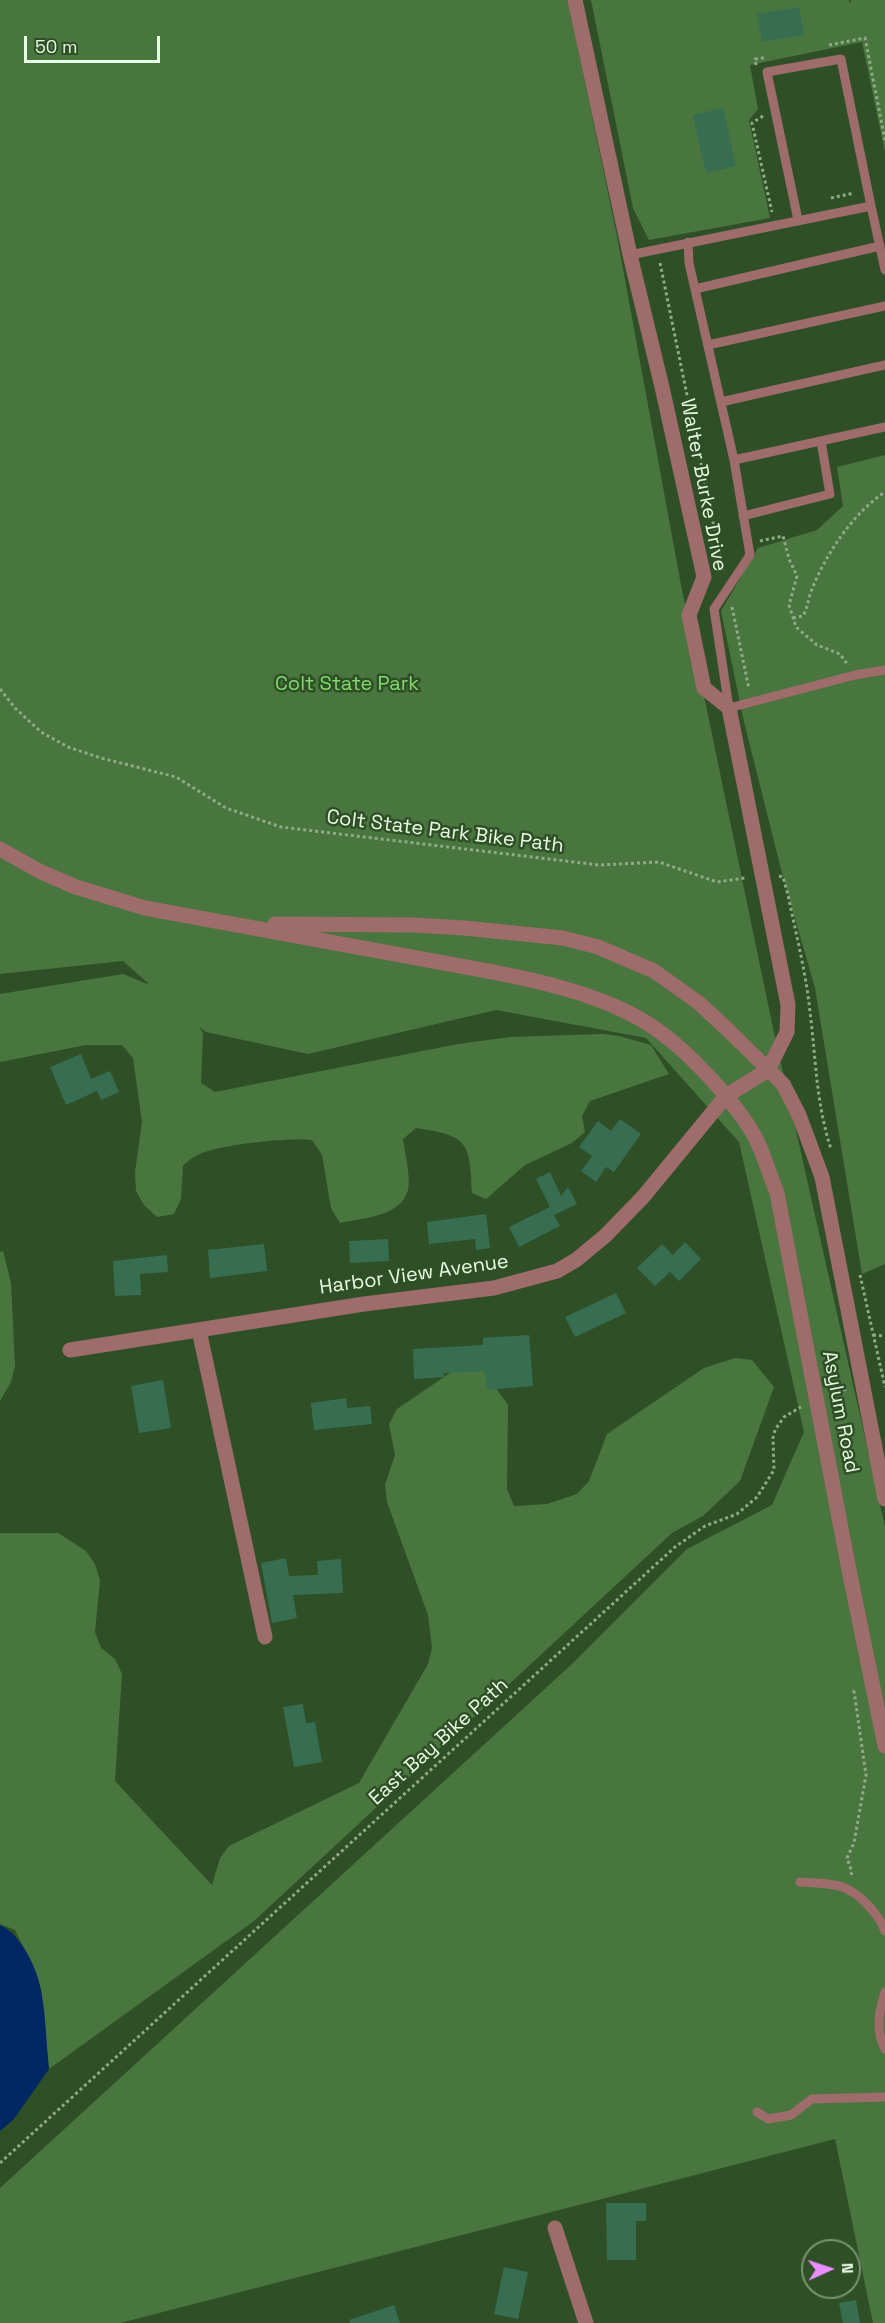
<!DOCTYPE html>
<html>
<head>
<meta charset="utf-8">
<style>
  body { margin:0 }
  #map { position:relative; width:885px; height:2323px; overflow:hidden; background:#2f4f27; font-family:"Space Grotesk",sans-serif }
  canvas { display:block }
  .north { position:absolute; left:801px; top:2239px; width:60px; height:60px; box-sizing:border-box; background:#2f4f27; border:2px solid #799472; border-radius:50%; rotate:87deg; font-size:16px; font-weight:700; line-height:24px; text-align:center; color:#e8fbe3 }
  .north::after { content:''; display:block; margin:auto; width:21px; height:27px; background:#e98efe; clip-path:polygon(50% 0,100% 100%,50% 72%,0 100%) }
  .scale { position:absolute; left:24px; top:36px; width:136px; height:27px; box-sizing:border-box; border:3px solid #e8fbe3; border-top:0; padding-left:8px; font-size:18px; line-height:21px; white-space:nowrap; color:#e8fbe3; -webkit-text-stroke:4px #2f4f27; paint-order:stroke }
</style>
</head>
<body>
<div id="map">
<canvas width="885" height="2323"></canvas>
<div class="north">N</div>
<div class="scale">50 m</div>
</div>
<script>
const ctx = document.querySelector('canvas').getContext('2d');
ctx.lineJoin = 'round';
function fill(path, color) { ctx.fillStyle = color; ctx.fill(path, 'evenodd'); }
function trace(path, color, width, dash) { ctx.strokeStyle = color; ctx.lineWidth = width; ctx.lineCap = dash ? 'butt' : 'round'; ctx.setLineDash(dash || []); ctx.stroke(path); }
function write(font, color, halo, rows, align = 'center') {
  ctx.font = font + ' "Space Grotesk",sans-serif'; ctx.lineWidth = 5; ctx.setLineDash([]); ctx.textBaseline = 'middle'; ctx.strokeStyle = halo; ctx.fillStyle = color; for (const [text, x, y, turn = 0] of rows) {
    ctx.save(); ctx.translate(x, y); ctx.rotate((+turn || 0) * Math.PI / 180); ctx.textAlign = isNaN(turn) ? turn : align; if (halo) ctx.strokeText(text, 0, 0); ctx.fillText(text, 0, 0); ctx.restore();
  }
}
fill(new Path2D(`
  M0,0H568L617,236L681,585L773,1028L885,1527V2323H873L835,2139L120,2323H0V2188L572,1664L687,1549L772,1505L804,1432L739,1142L646,1038L496,1010L308,1054L206,1032L199,1027L203,1033L201,1083L215,1092L458,1044L510,1037L603,1034L619,1036L651,1045L669,1074L590,1101L582,1116L585,1132L572,1143L525,1165L486,1199L472,1193C470,1141 468,1136 416,1128L403,1139C405,1152 411,1178 408,1190C401,1217 362,1218 340,1223L331,1208L322,1155L312,1140C286,1138 216,1144 194,1157C190,1159 186,1163 183,1166L181,1199L174,1214L157,1217L144,1205L136,1191L135,1172L142,1122L133,1058L122,1045H86L0,1062V994L123,974L150,985L123,961L0,974Z
  M591,0H849L850,4L851,0H885V152L862,42L750,65L758,109L749,120L770,218L649,240L633,208Z
  M885,455V1264L862,1274L815,988L783,877L744,722L721,611L758,548L817,530L843,506L837,467Z
  M3,1251L11,1283L15,1366L11,1382L0,1401V1252Z
  M735,1358L752,1360L774,1387L740,1481L703,1516L672,1533L254,1921L49,2069L41,1989L28,1957L15,1930L0,1924V1533H58L86,1551L95,1564L100,1580L95,1632L101,1648L115,1659L122,1674L115,1781L212,1885L220,1858L229,1846L359,1783L428,1664L432,1648L428,1615L387,1502L385,1485L395,1455L389,1424L397,1409L463,1364H479L508,1405L507,1489L514,1506L547,1504L577,1494L589,1481L607,1434L704,1368Z`), '#49763e');
fill(new Path2D(`
  M0,1925C21,1934 37,1968 41,1990C46,2016 46,2043 49,2069L14,2119L0,2131Z`), '#022864');
fill(new Path2D(`
  M799,7L804,35L762,42L757,14Z
  M723,108L736,166L706,173L693,115Z
  M81,1054L91,1079L110,1071L119,1092L101,1100L97,1091L66,1105L50,1067Z
  M620,1119L641,1134L614,1172L606,1167L596,1182L581,1171L592,1156L579,1147L598,1121L611,1131Z
  M550,1172L561,1196L568,1187L577,1204L554,1215L560,1226L519,1247L509,1227L550,1207L536,1179Z
  M486,1214L490,1248L476,1250L475,1239L429,1244L427,1222Z
  M388,1239L389,1261L350,1263L349,1241Z
  M685,1242L701,1259L679,1281L670,1272L655,1286L637,1268L662,1244L673,1255Z
  M264,1244L267,1271L210,1278L208,1250Z
  M167,1255L168,1272L140,1274L141,1295L115,1296L113,1261Z
  M616,1293L626,1313L575,1337L565,1317Z
  M529,1335L533,1386L487,1390L485,1371L444,1373V1377L414,1379L413,1349L483,1345V1338Z
  M163,1380L171,1428L139,1433L131,1386Z
  M346,1398L347,1408L370,1406L372,1424L314,1430L311,1403Z
  M286,1558L289,1576L318,1575L317,1561L341,1559L343,1593L293,1595L297,1618L272,1623L261,1563Z
  M303,1704L306,1723L315,1722L322,1762L294,1767L283,1707Z
  M606,2203H646V2221H636V2260H607Z
  M504,2267L528,2272L518,2319L494,2314Z
  M856,2300L860,2323H843L839,2303Z
  M394,2305L400,2323H350L349,2320Z`), '#376e52');
trace(new Path2D(`
  M829,45L865,38L885,140
  M756,65L755,59L764,58
  M763,116L752,123L772,212
  M831,198L854,193
  M660,263L723,571
  M760,541L783,536L789,559L797,576L789,605L796,627L817,645L840,654L848,665
  M732,607L749,689
  M793,618L803,616C808,607 808,598 812,589C826,554 853,513 885,492
  M0,689L15,708L41,732L68,747L101,758L176,777L226,808L281,827L599,865L659,862L717,882L745,878
  M779,876L783,877L788,895C796,934 806,973 810,1012C816,1059 816,1103 831,1149
  M860,1275L885,1387
  M873,1335L885,1336
  M832,1394L849,1388
  M851,1875L852,1872L847,1858L854,1843L866,1775L854,1691L857,1690
  M0,2163L675,1547L705,1526L737,1514L757,1497L774,1470L773,1438L775,1430L784,1417L801,1407`), '#90a989', 3, [3, 3]);
trace(new Path2D(`
  M798,220L767,72L841,59L871,206
  M688,242L689,263L734,460L885,427
  M630,255L871,206L885,270
  M695,289L880,246
  M708,345L885,306
  M721,402L885,365
  M734,460L750,555L714,609L729,708L855,675L885,670
  M743,516L830,494L821,441
  M800,1882C812,1883 837,1883 847,1889C862,1896 880,1916 885,1931
  M885,1992C879,2012 875,2030 885,2049
  M757,2112L768,2119L791,2115L812,2099L885,2097`), '#9d6c6b', 9);
trace(new Path2D(`
  M0,849L41,872L76,887L145,908L493,972C539,981 587,992 629,1013C662,1029 689,1055 714,1082C729,1099 747,1120 757,1141C765,1158 770,1176 777,1193L849,1570L885,1746
  M275,924L414,925L464,928L563,938L598,947L654,971L699,1003L729,1031L783,1084L799,1115L822,1177L885,1499
  M199,1330L265,1637
  M70,1350L364,1304L494,1288L557,1271L576,1260L605,1236L643,1197L726,1096L768,1070L787,1032L788,1005L729,708L704,688L689,615L704,577L662,387L630,255L575,0
  M555,2228L586,2323`), '#9d6c6b', 15);
write('20px', '#e8fbe3', '#2f4f27', [
  ["Walter Burke Drive",703,485,79],
  ["Colt State Park Bike Path",445,832,7],
  ["Harbor View Avenue",414,1275,-8],
  ["Asylum Road",840,1412,79],
  ["East Bay Bike Path",439,1742,-42]
]);
write('20px', '#81db6b', '#2f4f27', [
  ["Colt State Park",347,685]
]);
</script>
</body>
</html>
